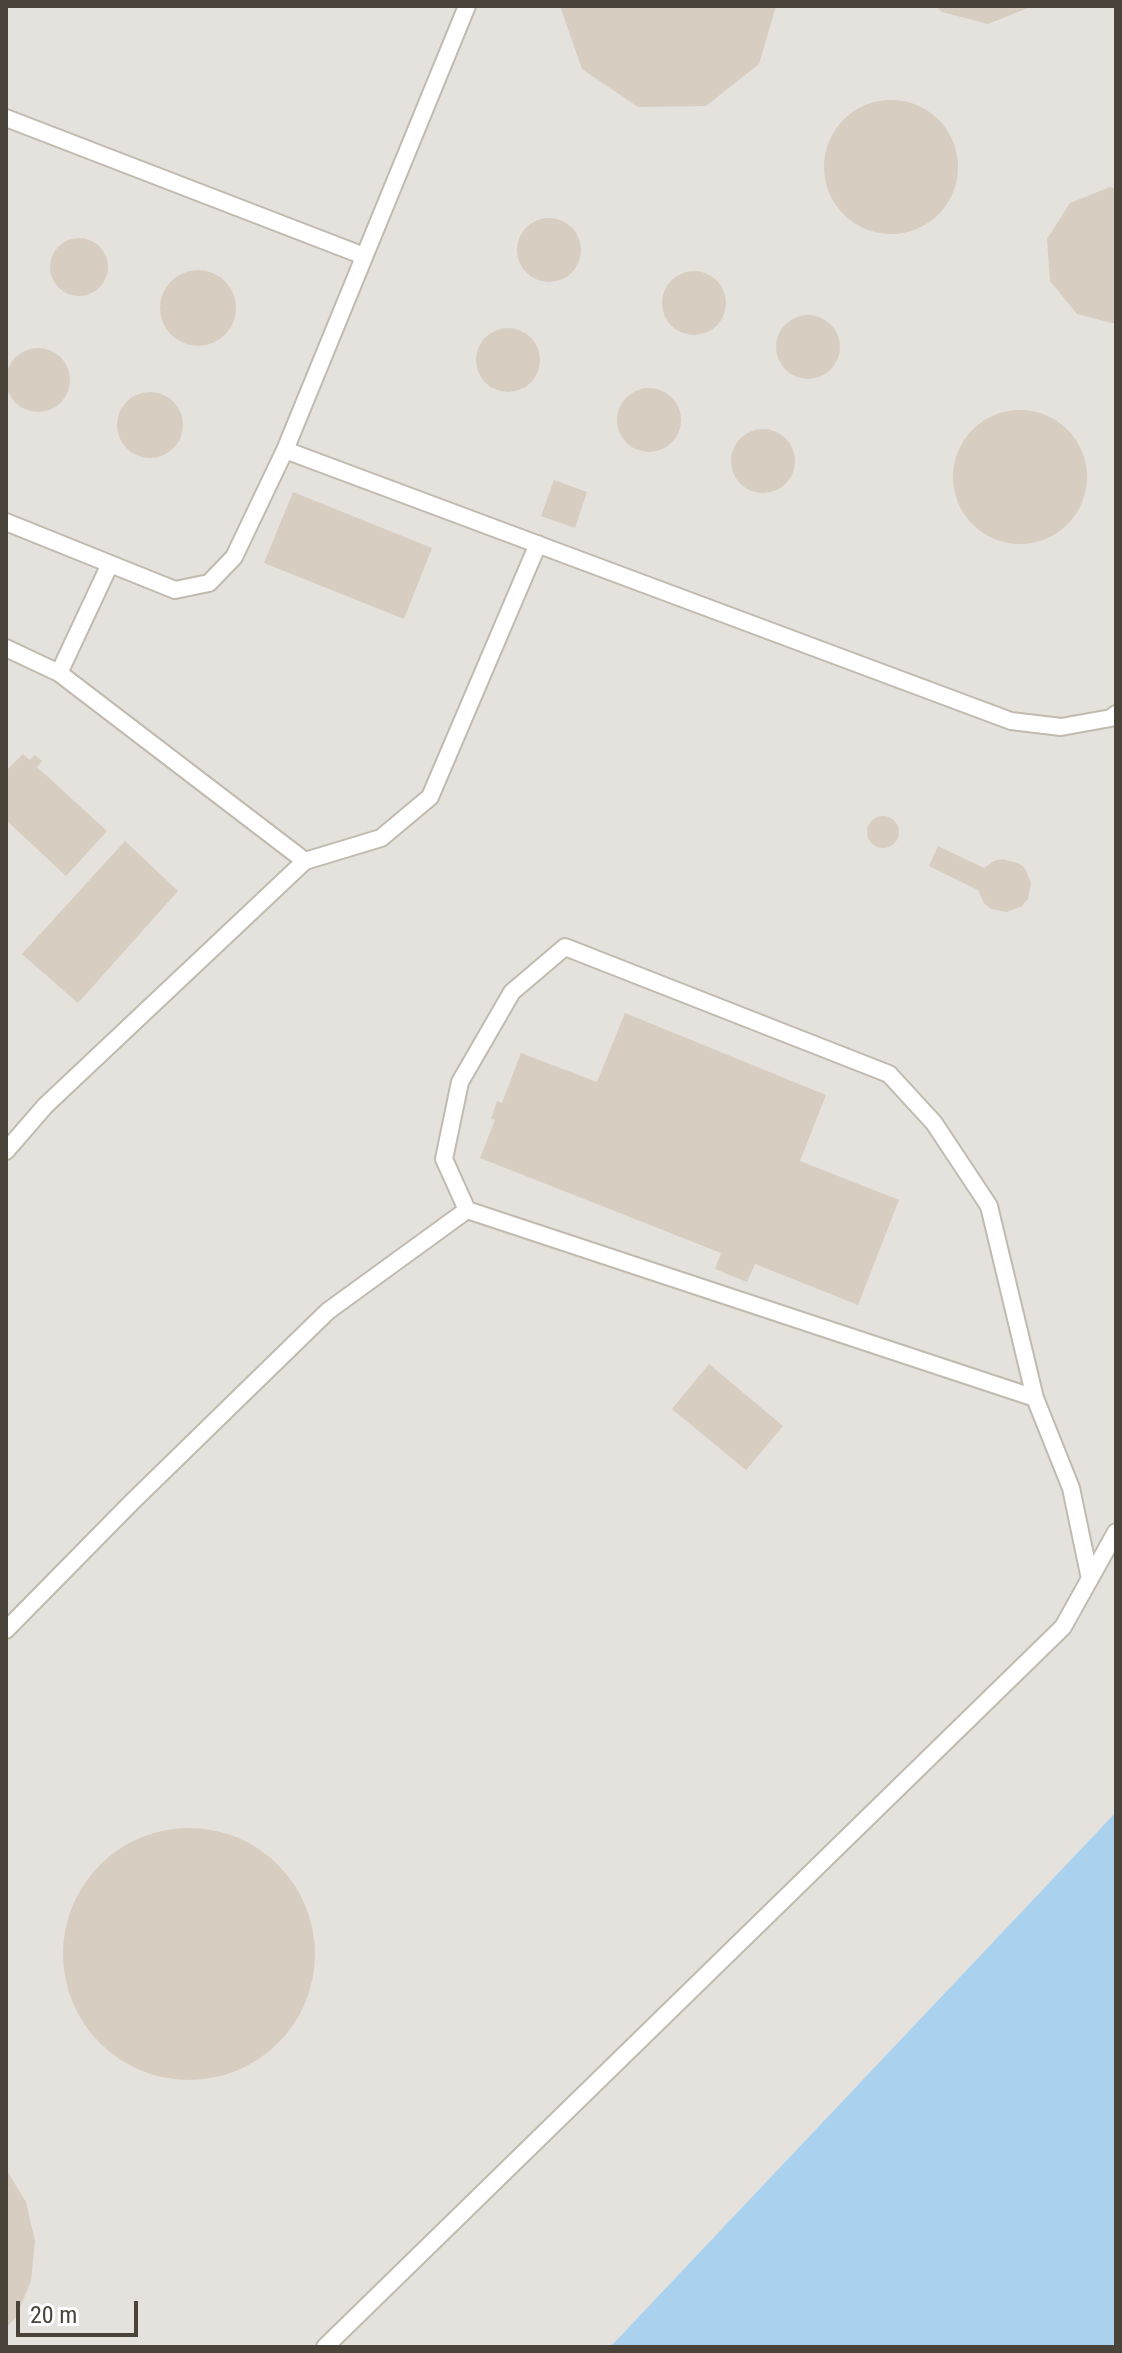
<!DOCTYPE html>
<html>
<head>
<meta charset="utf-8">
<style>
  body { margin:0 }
  #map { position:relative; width:1122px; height:2353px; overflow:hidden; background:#f5f2eb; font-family:"Roboto Condensed",sans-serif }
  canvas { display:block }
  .frame { position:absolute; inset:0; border:8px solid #494339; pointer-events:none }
  .scale { position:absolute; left:16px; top:2301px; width:122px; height:36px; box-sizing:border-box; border:4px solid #494339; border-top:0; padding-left:10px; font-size:24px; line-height:28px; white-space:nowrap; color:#494339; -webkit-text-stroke:6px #fff; paint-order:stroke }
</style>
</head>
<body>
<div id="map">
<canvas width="1122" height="2353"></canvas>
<div class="frame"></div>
<div class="scale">20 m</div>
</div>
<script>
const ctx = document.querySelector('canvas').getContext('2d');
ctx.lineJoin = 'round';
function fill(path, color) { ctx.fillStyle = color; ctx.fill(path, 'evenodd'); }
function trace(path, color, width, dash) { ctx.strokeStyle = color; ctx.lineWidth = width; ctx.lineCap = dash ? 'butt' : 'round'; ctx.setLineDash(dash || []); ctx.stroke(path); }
fill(new Path2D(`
  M6,6H1116V1812L610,2347H6Z`), '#e5e1dc');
fill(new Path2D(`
  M1116,1812V2347H610Z`), '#aad2ef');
fill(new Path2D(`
  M560,6H776L759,64L706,106L638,107L582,69Z
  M936,6H1033L988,24L942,12Z
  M824 167a67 67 0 1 1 134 0a67 67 0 1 1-134 0Z
  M1110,187L1116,189V324L1077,314L1050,281L1047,239L1070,203Z
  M517 250a32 32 0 1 1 64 0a32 32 0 1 1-64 0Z
  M50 267a29 29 0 1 1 58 0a29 29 0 1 1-58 0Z
  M160 308a38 38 0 1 1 76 0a38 38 0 1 1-76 0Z
  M662 303a32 32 0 1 1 64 0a32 32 0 1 1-64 0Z
  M776 347a32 32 0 1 1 64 0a32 32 0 1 1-64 0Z
  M476 360a32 32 0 1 1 64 0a32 32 0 1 1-64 0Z
  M6 380a32 32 0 1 1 64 0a32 32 0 1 1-64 0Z
  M617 420a32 32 0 1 1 64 0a32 32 0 1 1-64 0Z
  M117 425a33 33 0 1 1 66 0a33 33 0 1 1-66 0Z
  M953 477a67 67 0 1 1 134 0a67 67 0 1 1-134 0Z
  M731 461a32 32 0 1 1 64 0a32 32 0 1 1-64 0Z
  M554,480L587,492L575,528L541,516Z
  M293,492L432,548L404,619L264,563Z
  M23,754L30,760L35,755L42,761L37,767L107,831L66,876L6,820V771Z
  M867 832a16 16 0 1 1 32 0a16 16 0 1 1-32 0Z
  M125,841L178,891L78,1003L22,954Z
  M938,846L984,868L994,861L1002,859L1018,863L1025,868L1031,883L1028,899L1022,906L1007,912L991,909L984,903L978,890L929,866Z
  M625,1013L826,1095L800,1161L899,1200L858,1305L755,1264L747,1282L715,1269L721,1253L480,1158L495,1120L491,1119L497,1101L502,1103L521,1053L597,1082Z
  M709,1364L783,1426L746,1470L672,1409Z
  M63 1954a126 126 0 1 1 252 0a126 126 0 1 1-252 0Z
  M6,2169L26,2202L35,2241L31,2281L16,2317L6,2328Z`), '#d7cec1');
const lane = new Path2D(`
  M467,6L285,450L1011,721L1061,727L1111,718L1116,714
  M6,118L364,256
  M6,522L175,590L209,583L234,557L285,450
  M110,564L59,673L305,861L381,838L430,797L538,544
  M6,648L59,673
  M6,1151L45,1106L305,861
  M1035,1398L989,1206L934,1123L889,1074L565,947L512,992L460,1082L444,1159L467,1210L1035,1398L1071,1488L1090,1579
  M6,1630L132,1502L328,1311L467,1210
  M325,2347L1063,1627L1116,1532`);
trace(lane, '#c1baae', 20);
trace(lane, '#fff', 16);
</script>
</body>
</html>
